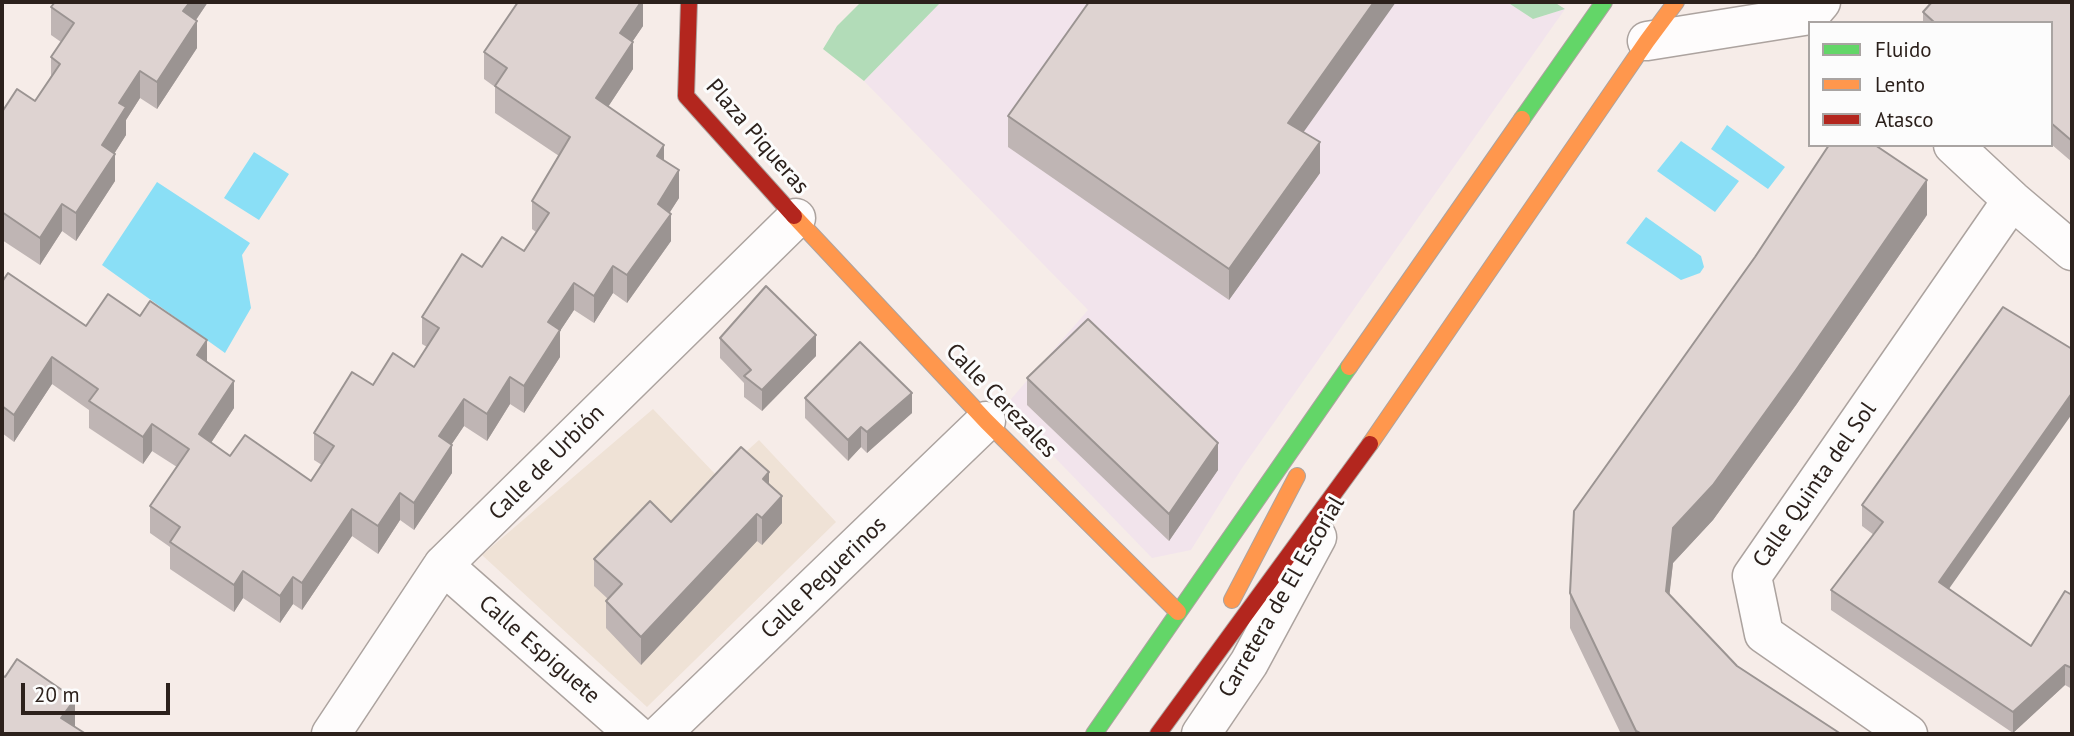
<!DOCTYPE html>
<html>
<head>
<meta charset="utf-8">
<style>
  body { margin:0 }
  #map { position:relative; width:2074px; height:736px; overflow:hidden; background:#f6ece8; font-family:"PT Sans",sans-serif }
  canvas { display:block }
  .frame { position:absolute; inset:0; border:4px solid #2c211c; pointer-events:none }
  .legend { position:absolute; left:1808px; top:21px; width:245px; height:126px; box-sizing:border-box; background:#fcfcfc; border:2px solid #a9a4a2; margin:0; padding:9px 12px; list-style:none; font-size:21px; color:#2c211c }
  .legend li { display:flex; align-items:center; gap:14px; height:35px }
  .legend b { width:35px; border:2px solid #a9a4a2 }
  .scale { position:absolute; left:21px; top:683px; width:149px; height:32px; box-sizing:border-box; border:4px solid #2c211c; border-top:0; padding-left:9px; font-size:21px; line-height:24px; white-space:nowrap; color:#2c211c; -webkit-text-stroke:5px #fcfcfc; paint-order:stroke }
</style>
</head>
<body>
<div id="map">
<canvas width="2074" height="736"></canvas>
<div class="frame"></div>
<ul class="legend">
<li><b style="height:9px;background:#63d668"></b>Fluido</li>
<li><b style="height:9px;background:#ff974d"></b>Lento</li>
<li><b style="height:9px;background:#b3261e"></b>Atasco</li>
</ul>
<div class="scale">20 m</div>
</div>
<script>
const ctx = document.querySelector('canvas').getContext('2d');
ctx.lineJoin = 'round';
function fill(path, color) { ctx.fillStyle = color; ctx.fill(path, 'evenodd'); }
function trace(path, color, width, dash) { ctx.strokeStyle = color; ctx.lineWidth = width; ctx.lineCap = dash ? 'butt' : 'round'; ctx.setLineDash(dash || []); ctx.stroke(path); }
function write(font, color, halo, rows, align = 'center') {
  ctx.font = font + ' "PT Sans",sans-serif'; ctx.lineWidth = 6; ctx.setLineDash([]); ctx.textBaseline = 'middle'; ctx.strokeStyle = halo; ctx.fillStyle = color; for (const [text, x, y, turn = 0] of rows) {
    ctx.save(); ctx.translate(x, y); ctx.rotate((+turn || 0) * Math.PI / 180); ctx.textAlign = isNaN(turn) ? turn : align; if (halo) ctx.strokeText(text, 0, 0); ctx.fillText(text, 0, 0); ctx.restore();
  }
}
fill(new Path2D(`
  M941,2H1507L1533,19L1565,9L1242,468L1191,550L1152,558L1005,406L1088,310L864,81Z`), '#f2e4ec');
fill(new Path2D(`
  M653,409L718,477L759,440L836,522L647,707L482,555Z`), '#efe2d6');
fill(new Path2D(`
  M861,2H941L864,81L823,49L837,26Z
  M1507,2H1554L1565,9L1533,19Z`), '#b2dcb8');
fill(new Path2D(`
  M1727,125L1785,167L1768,189L1711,149Z
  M1681,141L1739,181L1715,212L1657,171Z
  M254,152L289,174L259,220L224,198Z
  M157,182L250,243L242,255L251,308L225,353L102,265Z
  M1646,217L1701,256L1704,267L1700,273L1681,280L1626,243Z`), '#8adff6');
const street = new Path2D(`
  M1647,41L1810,15L1821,2
  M1953,145L2012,200L2072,251
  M443,565L635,734
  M331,734L443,565L796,218
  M661,734L986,421
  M1201,734L1249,663L1317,537
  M1908,734L1764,634L1752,576L2012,200`);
const fast = new Path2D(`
  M1522,119L1604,2
  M1094,734L1349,367`);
const slow = new Path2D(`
  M794,216L986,421L1178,612
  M1349,367L1522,119
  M1370,444L1647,41L1676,2
  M1232,600L1297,476`);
const jam = new Path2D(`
  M689,2L686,96L794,216
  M1158,734L1370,444`);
trace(street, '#aca39f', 41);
trace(fast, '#aca39f', 18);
trace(slow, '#aca39f', 18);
trace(jam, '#aca39f', 18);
trace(street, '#fefcfc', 38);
trace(fast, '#63d668', 16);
trace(slow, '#ff974d', 16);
trace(jam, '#b3261e', 16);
fill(new Path2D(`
  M55,2H208L196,20L197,48L157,109L140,98L126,120V135L114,154L115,181L76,241L62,231L40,265L2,240V112L35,101L51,76V57L61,42L51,35V7Z
  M643,2V26L632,42L633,69L608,107L664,161L679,198L669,213L671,241L627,303L613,293L594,323L574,310L560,331V357L524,413L510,404L487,441L464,426L451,445L452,473L414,530L400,520L378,554L352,536L302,610L293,604L280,623L243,598L234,612L170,569V547L150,533V506L177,467L152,451L143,464L89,428V410L52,384L14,442L2,433V282L86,326L207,363L234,408L211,443L230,456L311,481L322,465L314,460V433L373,385L414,367L427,347L422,344V317L482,267L524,251L536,232L532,229V201L559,156L495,113V87L484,79V52Z
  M2072,2V162L2051,144V23H1923V12Z
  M1008,116L1304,132L1320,173L1229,300L1008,147Z
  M1927,215L1796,405L1713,520L1673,563L1669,595L1737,666L1841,734H1621L1570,628V593Z
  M2003,307L1949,589L2031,646L2072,595V689L2065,685L2013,733L1831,610V590L1874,535L1862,526V505Z
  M720,338L816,356L762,411L744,397V383L720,358Z
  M1027,378L1218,470L1169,541L1027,405Z
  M805,398L912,413L867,453L861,447L848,461L805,418Z
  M769,484L782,523L762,545L757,541L641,665L606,628V601L608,599L594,586V559L671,522Z`), '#bfb5b4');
fill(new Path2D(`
  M190,2H208L183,39V11Z
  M641,2H643V26L620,60V33Z
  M1374,2H1396L1288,154V123Z
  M197,21V48L157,109V82Z
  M633,42V69L596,125V98Z
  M140,71V98L126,120V135L102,173V145L119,103Z
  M1320,142V173L1229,300V269Z
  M664,145V173L657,156Z
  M115,154V181L76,241V213Z
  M679,170V198L658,231V204Z
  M1927,180V215L1796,405L1713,520L1673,563L1666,626V591L1673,528Z
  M62,204V231L40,265V238Z
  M671,214V241L627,303V275Z
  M613,266V293L594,323V296Z
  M574,283V310L560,331V357L524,413V386L548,322Z
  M816,335V356L762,411V390Z
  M207,340V367L197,355Z
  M52,357V384L14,442V415Z
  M510,377V404L487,441V414Z
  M234,381V408L199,461V434Z
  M912,393V413L867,453V432Z
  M2072,393V414L1939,603V582Z
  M464,399V426L439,463V436Z
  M152,424V451L143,464V437Z
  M861,427V447L848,461V440Z
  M1218,443V470L1169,541V514Z
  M452,445V473L414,530V503Z
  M769,472V499L763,479Z
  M400,493V520L378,554V526Z
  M782,496V523L762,545V518Z
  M352,509V536L302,610V583Z
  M757,514V541L641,665V637Z
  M243,571V598L234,612V585Z
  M293,577V604L280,623V596Z
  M2065,665V685L2013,733V712Z
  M75,699V726L69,734L61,718Z`), '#9b9492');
const building = new Path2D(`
  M55,2H190L183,11L197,21L157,82L140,71L119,103L126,107L102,145L115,154L76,213L62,204L40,238L2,212V112L17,89L35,101L60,64L51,57L74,23L51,7Z
  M518,2H641L620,33L633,42L596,98L664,145L657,156L679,170L658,204L671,214L627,275L613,266L594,296L574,283L548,322L560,330L524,386L510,377L487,414L464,399L439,436L452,445L414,503L400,493L378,526L352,509L302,583L293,577L280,596L243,571L234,585L170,542L180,527L150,506L189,449L152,424L143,437L89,401L98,389L52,357L14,415L2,406V282L8,273L86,326L108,294L140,316L150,301L207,340L197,355L234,381L199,434L230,456L245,435L311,481L334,446L314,433L352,372L373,385L393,353L414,367L439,328L422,317L462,254L482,267L502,237L524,251L549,213L532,201L570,137L495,86L507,68L484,52Z
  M1089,2H1374L1288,123L1320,142L1229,269L1008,116Z
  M1932,2H2072V141L2051,123V23H1935L1923,12Z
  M1829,145H1875L1927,180L1796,370L1713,485L1673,528L1666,591L1737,666L1841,734H1642L1636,731L1570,593L1574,511L1755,257Z
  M766,286L816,335L762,390L744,376L751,370L720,338Z
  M2003,307L2072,349V393L1939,582L2031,646L2065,591L2072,595V668L2065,665L2013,712L1831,590L1883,522L1862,505Z
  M1088,319L1218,443L1169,514L1027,378Z
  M860,342L912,393L867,432L861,427L848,440L805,398Z
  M741,447L769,472L763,479L782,496L762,518L757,514L641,637L606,601L622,584L594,559L650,501L671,522Z
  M17,659L75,699L61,718L86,734H2V675L5,677Z`);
fill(building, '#ded3d1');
trace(building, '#9b9492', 2);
write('23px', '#2c211c', '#fcfcfc', [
  ["Plaza Piqueras",757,137,49],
  ["Calle Cerezales",1001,401,46],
  ["Calle de Urbión",547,463,-45],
  ["Calle Quinta del Sol",1815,485,-55],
  ["Calle Peguerinos",824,578,-44],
  ["Carretera de El Escorial",1282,597,-60],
  ["Calle Espiguete",539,650,41]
]);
</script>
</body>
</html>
